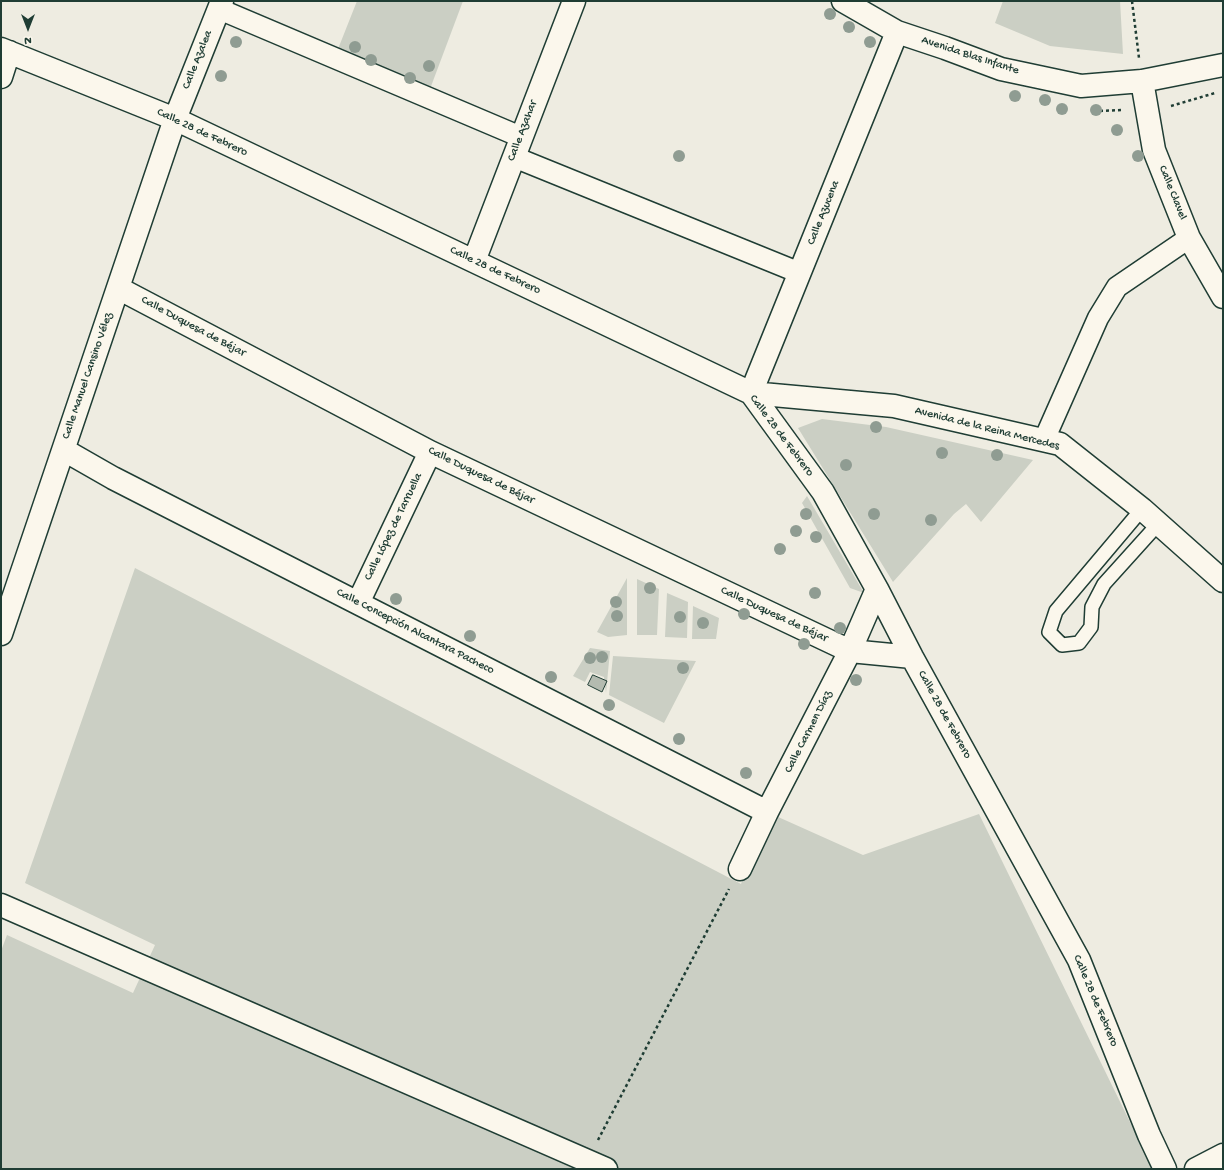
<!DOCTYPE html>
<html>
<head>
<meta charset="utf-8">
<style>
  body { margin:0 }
  #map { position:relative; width:1224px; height:1170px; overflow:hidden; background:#eeece1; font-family:"Gochi Hand",sans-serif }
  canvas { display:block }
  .frame { position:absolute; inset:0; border:2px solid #1f3d34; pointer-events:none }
  .north { position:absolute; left:8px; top:8px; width:40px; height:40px; -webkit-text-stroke:3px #fbf7ec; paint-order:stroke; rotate:180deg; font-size:11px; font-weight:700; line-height:16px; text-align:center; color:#1f3d34 }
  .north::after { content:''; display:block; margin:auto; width:14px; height:18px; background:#1f3d34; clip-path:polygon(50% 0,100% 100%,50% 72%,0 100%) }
</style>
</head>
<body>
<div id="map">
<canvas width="1224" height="1170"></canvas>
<div class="frame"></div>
<div class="north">N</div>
</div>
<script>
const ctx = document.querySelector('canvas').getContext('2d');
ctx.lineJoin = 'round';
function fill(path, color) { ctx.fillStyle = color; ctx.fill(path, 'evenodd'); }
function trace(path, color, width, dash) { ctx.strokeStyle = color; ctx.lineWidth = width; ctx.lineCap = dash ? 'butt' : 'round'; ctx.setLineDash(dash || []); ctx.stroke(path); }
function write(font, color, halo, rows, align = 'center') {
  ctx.font = font + ' "Gochi Hand",sans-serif'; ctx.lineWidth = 3; ctx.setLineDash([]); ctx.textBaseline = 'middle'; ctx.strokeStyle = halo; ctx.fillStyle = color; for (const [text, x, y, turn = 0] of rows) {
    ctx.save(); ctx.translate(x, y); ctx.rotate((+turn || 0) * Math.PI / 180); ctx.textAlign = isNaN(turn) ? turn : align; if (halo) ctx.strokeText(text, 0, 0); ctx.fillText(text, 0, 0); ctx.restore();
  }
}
fill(new Path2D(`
  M357,1H463L430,89L338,49Z
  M1003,1H1120L1123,54L1050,46L995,23Z
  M822,419L886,427L1033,460L981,522L966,504L954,514L893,582L798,428Z
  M807,496L864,593L850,588L802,503Z
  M135,568L741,884L767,812L863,855L979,814L1153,1169H1V951L7,935L133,993L155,945L25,883Z
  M627,578V635L608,637L597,632Z
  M637,579L659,589L657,635H637Z
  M667,593L688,602L687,638L665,637Z
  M693,606L719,618L716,639H692Z
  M590,648L610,651L606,693L604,677L590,672L585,682L573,676Z
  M613,656L696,661L664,723L609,695Z`), '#cbcfc4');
const building = new Path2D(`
  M593,675L607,681L602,692L588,685Z`);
fill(building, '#b4bbb0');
trace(building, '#1f3d34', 1);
const service = new Path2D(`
  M1142,509L1056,611L1049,632L1062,645L1079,643L1091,627L1092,607L1104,584L1159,523`);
const pedestrian = new Path2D(`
  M219,9L521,137
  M514,157L800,273
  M1044,440L1098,318L1117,287L1189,238`);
const minor = new Path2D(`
  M843,1L897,32L945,48L1001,69L1081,86L1142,81L1223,65
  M1,49L175,119L751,393L823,492L877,589L912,657L1079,960L1149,1135L1165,1169
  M1,77L9,52
  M1142,81L1154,150L1189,238L1223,297
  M474,261L574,1
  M118,288L430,452L850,651L912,657
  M751,393L894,406L1060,444L1142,509L1223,581
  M751,393L897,32
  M64,450L113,478L767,812
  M358,603L430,452
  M1,634L175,119L222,1
  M740,869L767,812L850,651L877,589
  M1196,1169L1223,1155`);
const tertiary = new Path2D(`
  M1,905L606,1169`);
trace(service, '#1f3d34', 16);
trace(pedestrian, '#1f3d34', 23);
trace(minor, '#1f3d34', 25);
trace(tertiary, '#1f3d34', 25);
trace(new Path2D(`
  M1132,1L1139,58
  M1171,106L1215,93
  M1100,111L1123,110
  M598,1140L729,889`), '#1f3d34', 2.5, [3, 3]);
trace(service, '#fbf7ec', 13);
trace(pedestrian, '#fbf7ec', 20);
trace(minor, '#fbf7ec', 22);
trace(tertiary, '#fbf7ec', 22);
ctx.fillStyle = '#8f9c92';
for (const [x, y] of [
  [830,14],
  [849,27],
  [236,42],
  [870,42],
  [355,47],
  [371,60],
  [429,66],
  [221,76],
  [410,78],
  [1015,96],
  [1045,100],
  [1062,109],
  [1096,110],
  [1117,130],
  [679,156],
  [1138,156],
  [876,427],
  [942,453],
  [997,455],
  [846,465],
  [806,514],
  [874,514],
  [931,520],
  [796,531],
  [816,537],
  [780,549],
  [650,588],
  [815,593],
  [396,599],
  [616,602],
  [744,614],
  [617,616],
  [680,617],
  [703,623],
  [840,628],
  [470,636],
  [804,644],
  [602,657],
  [590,658],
  [683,668],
  [551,677],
  [856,680],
  [609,705],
  [679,739],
  [746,773]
]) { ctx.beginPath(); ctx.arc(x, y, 6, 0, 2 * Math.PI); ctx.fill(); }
write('12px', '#1f3d34', '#fbf7ec', [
  ["Avenida Blas Infante",970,56,18],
  ["Calle Azalea",198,60,-68],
  ["Calle Azahar",523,131,-69],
  ["Calle 28 de Febrero",202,133,25],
  ["Calle Clavel",1172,193,68],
  ["Calle Azucena",824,213,-68],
  ["Calle 28 de Febrero",495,271,25],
  ["Calle Duquesa de Béjar",193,327,28],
  ["Calle Manuel Cansino Vélez",88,376,-71],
  ["Avenida de la Reina Mercedes",987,429,14],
  ["Calle 28 de Febrero",781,436,53],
  ["Calle Duquesa de Béjar",481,476,26],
  ["Calle López de Tarruella",394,527,-64],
  ["Calle Duquesa de Béjar",774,615,25],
  ["Calle Concepción Alcantara Pacheco",415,632,27],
  ["Calle 28 de Febrero",944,715,61],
  ["Calle Carmen Díaz",809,732,-63],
  ["Calle 28 de Febrero",1095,1001,67]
]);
</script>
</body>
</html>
